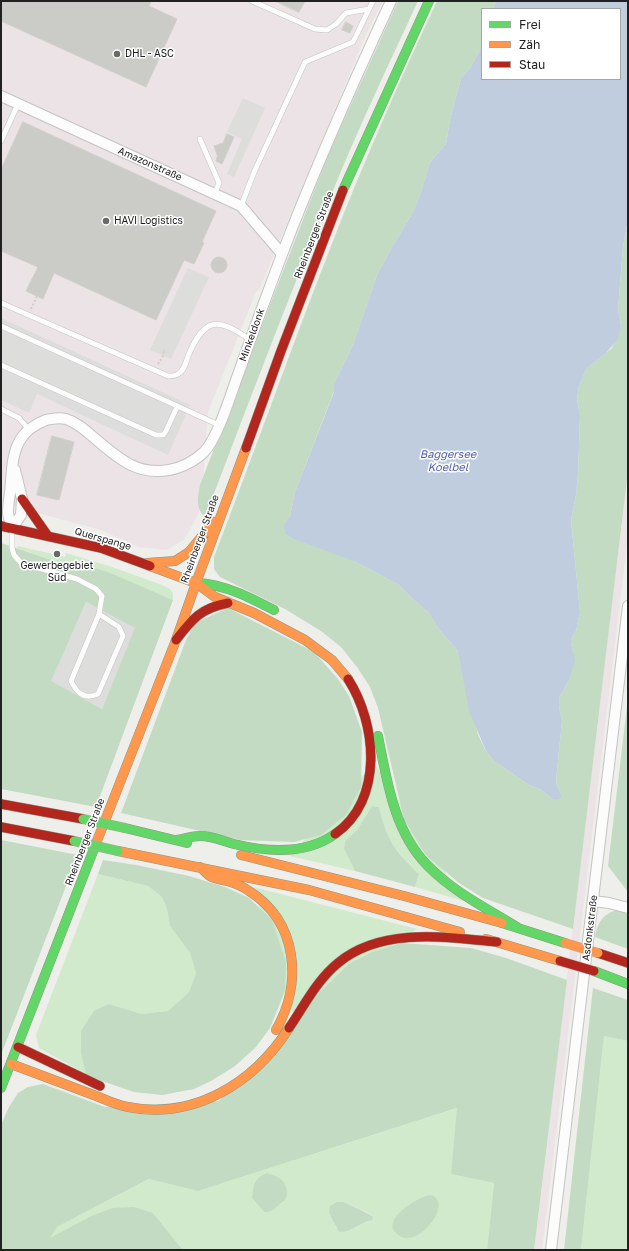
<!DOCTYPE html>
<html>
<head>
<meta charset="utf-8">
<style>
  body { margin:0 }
  #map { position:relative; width:629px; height:1251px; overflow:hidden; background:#eeeeea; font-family:"Golos Text",sans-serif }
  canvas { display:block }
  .frame { position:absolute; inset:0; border:2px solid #212121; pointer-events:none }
  .legend { position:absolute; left:481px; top:8px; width:140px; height:72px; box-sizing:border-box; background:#fff; border:1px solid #a6a6a6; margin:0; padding:5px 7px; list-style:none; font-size:12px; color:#212121 }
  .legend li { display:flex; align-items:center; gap:8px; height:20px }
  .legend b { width:20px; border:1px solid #a6a6a6 }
</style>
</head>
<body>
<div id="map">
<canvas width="629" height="1251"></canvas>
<div class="frame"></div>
<ul class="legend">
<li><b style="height:5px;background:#63d668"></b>Frei</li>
<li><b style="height:5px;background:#ff974d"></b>Zäh</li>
<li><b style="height:5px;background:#b3261e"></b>Stau</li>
</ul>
</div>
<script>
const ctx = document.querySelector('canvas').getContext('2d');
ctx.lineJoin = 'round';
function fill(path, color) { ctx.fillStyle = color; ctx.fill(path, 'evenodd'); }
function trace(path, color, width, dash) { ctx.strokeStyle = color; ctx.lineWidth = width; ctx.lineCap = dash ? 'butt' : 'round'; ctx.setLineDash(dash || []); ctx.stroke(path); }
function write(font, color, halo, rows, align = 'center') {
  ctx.font = font + ' "Golos Text",sans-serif'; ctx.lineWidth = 3; ctx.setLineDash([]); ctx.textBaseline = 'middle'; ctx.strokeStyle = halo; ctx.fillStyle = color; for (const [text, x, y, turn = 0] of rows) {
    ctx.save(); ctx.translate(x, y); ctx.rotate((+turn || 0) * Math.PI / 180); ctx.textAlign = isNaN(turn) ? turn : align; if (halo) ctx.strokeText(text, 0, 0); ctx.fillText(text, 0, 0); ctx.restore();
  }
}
fill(new Path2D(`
  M1,1H383L368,30L259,290L256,292L208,412L201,508L185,539L166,550L139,547L101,530L1,503Z
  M628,471V535L542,1250H534Z`), '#ebe3e5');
fill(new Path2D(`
  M243,98L265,108L234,177L227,174L242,139L227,132Z
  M188,268L209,277L171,359L150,350Z
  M1,318L190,405L168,455L37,394L29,413L1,400Z
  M86,602L136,628L102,709L50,682Z`), '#dddddb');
fill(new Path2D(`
  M18,546L65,557L66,553L112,567L162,585L170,589L173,594V600L111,573L73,567L17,548Z
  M374,763L464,901L415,887L419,874C395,852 386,838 379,807L372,806L357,830L345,841L344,849L355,871L290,856Z
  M98,874L148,886L162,897L167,909L170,926L190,953L196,973L189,992L168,1011L142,1014L109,1004L86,1074L39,1048L36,1035Z
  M253,887L417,929L292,1012Z
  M604,1036L628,1041V1250H581Z
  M458,1108L451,1174L494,1183L487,1250H183L153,1213L112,1208L91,1216L49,1239L57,1227L150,1179L198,1191ZM253,1192L284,1202L264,1212L252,1198ZM344,1202L371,1214L373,1217L371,1220L351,1230L336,1228L335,1223L329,1213Z`), '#d1eacb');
fill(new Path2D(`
  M398,1H418C388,66 357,131 330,198C286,303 246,410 205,517C195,508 198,496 200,485L328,155Z
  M437,1H496L493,9H482V46L470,68L461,78L450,120L446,144L430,162L421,192L413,212L392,247L377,275L353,345L334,384V391L295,492L290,516L286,521L356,562L399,585L414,600L428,612L438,628L457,650L478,735L486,751L494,761L529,785L540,789L553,800L562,796L557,786L556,780L562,721L559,707V698L568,682L574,654L571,644V639L576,631L580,612L571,520L576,495L578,475L580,416L577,399L579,385L587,368L612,348L621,326L618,309L623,247L628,220V471L573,929L483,898L459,883L426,855L404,819L378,708L370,687L357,667L341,647L321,631L285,609L220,577L214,569V557C253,456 289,354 328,254C361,168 398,84 437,1Z
  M1,543L73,567L81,564L111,573L173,600L96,807L1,789ZM86,602L135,628L102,709L51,681Z
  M228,608L314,652L338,679L349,696L362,732L361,787L346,815L321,835L294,842L240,840L121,813L186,640L195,623Z
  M628,698V892L608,866Z
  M372,806L379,807C386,838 395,852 419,874L415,887L355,871L344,849L345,841L357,830Z
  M1,840L78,855L1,1055Z
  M103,860L136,865L189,876L225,887L249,898L272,920L286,962L285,991L270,1028L256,1047L235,1066L211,1081L194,1089L162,1095L134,1092L102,1081L86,1074L81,1053V1031L94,1011L109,1004L142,1014L168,1011L189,992L196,973L190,953L170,926L167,909L162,897L148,886L98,874Z
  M614,911H624L628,912V949L595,937C597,924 602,915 614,911Z
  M401,943L471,948L506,958L567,980L534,1250H487L494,1183L451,1174L457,1108L198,1191L149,1179L57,1227L50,1238L91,1216L112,1208L134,1207L153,1213L183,1250H1V1125L9,1107L18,1093L28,1087L43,1084L105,1107L219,1101L317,995L349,964L372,952Z
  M593,988L628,1000V1041L604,1036L581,1250H564Z
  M266,1173C277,1176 286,1179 287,1192C287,1198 285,1201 280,1204C274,1209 273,1212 264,1212L252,1198C254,1185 253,1180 266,1173Z
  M431,1195C452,1202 425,1240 406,1238C402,1238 398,1235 395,1232C383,1218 419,1196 431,1195Z
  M337,1202H344L371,1215L373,1217L372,1220C361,1223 350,1233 339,1232L329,1213L330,1206Z`), '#c3dbc3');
fill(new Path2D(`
  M496,1H628V220L623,247L618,309L621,326L618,339L606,353L587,368L579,385L577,399L580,416L578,475L576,495L571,520L580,612L576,631L571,639V644L574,654L575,661L568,682L559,698V707L562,721L556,780L557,786L562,796L559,799L553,800L540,789L529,785L494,761L486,751L469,711L461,667L457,650L438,628L428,612L414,600L399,585L356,562L294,539L285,533L284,527L286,521L290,516L295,492L334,392V384L353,345L377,275L392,247L413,212L421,192L430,162L446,144L450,120L461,78L470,68L482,46V79H620V9H493Z`), '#c0cddf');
const building = new Path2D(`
  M1,1H151L149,6L177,19L146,87L1,21Z
  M275,1H305L299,12Z
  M346,22L353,26L350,33L342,30Z
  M23,122L216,211L202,242L204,243L194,264L184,260L156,320L54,273L43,299L26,291L38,267L1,251V170Z
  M227,134L234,137L222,164L216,161L218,154L217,155L214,146L223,143Z
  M211 265a8 8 0 1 1 16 0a8 8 0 1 1-16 0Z
  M52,436L74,442L59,500L37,495Z`);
fill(building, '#cbcbc7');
trace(building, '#d1d0cb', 1);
const lane = new Path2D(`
  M252,1L315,29L327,30L336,24L346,13L369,9
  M200,139L219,183L215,193
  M1,141L18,104
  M241,206L255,170L305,62L353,42L373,1
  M1,303L168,376C171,376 175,376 178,374C184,371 186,363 188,356C204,318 217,316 250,340
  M1,326L219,425
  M1,365L156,435H163L166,431L177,407
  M1,409L19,418L29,430
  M12,529V548L14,555L21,563L77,579L96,589L102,596L99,614L71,681C77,693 84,700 98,694L123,636L119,627L99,614`);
const street = new Path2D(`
  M1,96L241,206L282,254
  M12,528C11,523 8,517 8,512C8,506 9,499 10,493C12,476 11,457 19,442C24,432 35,424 46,420C52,419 59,417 66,419C76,422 84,429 92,436C116,456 135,476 169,470C181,468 195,461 204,452C218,438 231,393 239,372C252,334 267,295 281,257C314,170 352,85 391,1
  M12,528L21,515L22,499L15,470
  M593,901L609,903L628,908
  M551,1250L628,606`);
const fast = new Path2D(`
  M343,190L429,1
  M198,583C226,585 249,597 274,610
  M378,736C387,781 394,831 427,865C452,891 486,908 517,927
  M125,828L187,843
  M176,840C184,839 192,836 200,836C212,836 223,841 234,844C267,852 306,855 335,834
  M502,923L565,943
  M594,971L628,984
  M1,1088L97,841`);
const slow = new Path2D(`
  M147,563L175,561L189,552L214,522
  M150,566L196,583L246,448
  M196,583L215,597L254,613L305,640L332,660L348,679
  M97,841L176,640L196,583
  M118,851L309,890L460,932
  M241,855L404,896L502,923
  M200,867C204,870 207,875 212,877C216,879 222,880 227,881C235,883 242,886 249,891C298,922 303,983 276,1030
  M486,939L560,961
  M11,1064C38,1074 64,1084 91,1094C102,1098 115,1105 128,1107C194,1120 254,1083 289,1028`);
const jam = new Path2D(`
  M246,448L281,351L343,190
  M22,499L48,536
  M1,526L101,548L150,566
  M176,640C192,619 201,608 228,603
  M1,804L83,819
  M1,827L74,841
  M335,834C384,800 377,724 348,679
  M598,953L628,963
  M289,1028C304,1006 317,980 338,963C381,927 446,937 497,942
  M18,1047L100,1086`);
trace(lane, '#c4c4c2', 6);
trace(street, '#c4c4c2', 12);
trace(fast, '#8e9883', 10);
trace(slow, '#8e9883', 10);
trace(jam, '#8e9883', 10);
trace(new Path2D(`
  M31,309L37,296
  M158,364L163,356L164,349`), '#d4ccc6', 2, [2, 2]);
trace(lane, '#fcfcfc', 5);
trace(street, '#fcfcfc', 10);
trace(fast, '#63d668', 9);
trace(slow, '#ff974d', 9);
trace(jam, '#b3261e', 9);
const fastBridge = new Path2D(`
  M83,819L125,828
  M74,841L118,851`);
const slowBridge = new Path2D(`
  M565,943L598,953`);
const jamBridge = new Path2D(`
  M560,961L594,971`);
trace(fastBridge, '#c1a4a2', 10, []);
trace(slowBridge, '#c1a4a2', 10, []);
trace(jamBridge, '#c1a4a2', 10, []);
trace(fastBridge, '#63d668', 9);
trace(slowBridge, '#ff974d', 9);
trace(jamBridge, '#b3261e', 9);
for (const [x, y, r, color] of [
  [117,54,4,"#696967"],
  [106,221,4,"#696967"],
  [57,554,4,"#696967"]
]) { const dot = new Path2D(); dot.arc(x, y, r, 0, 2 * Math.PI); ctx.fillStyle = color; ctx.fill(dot); trace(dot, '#fff', 1.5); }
write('10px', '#212121', '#fff', [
  ["DHL - ASC",125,54],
  ["HAVI Logistics",114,221],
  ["Gewerbegebiet",57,566,"center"],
  ["Süd",57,578,"center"]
], 'left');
write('10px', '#212121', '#fff', [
  ["Amazonstraße",150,164,24],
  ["Rheinberger Straße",314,235,-69],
  ["Minkeldonk",252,335,-70],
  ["Querspange",103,539,16],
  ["Rheinberger Straße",200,539,-70],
  ["Rheinberger Straße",85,842,-69],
  ["Asdonkstraße",590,928,-83]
]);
write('italic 11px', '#535faa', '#fff', [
  ["Baggersee",448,455],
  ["Koelbel",448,468]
]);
</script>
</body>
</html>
